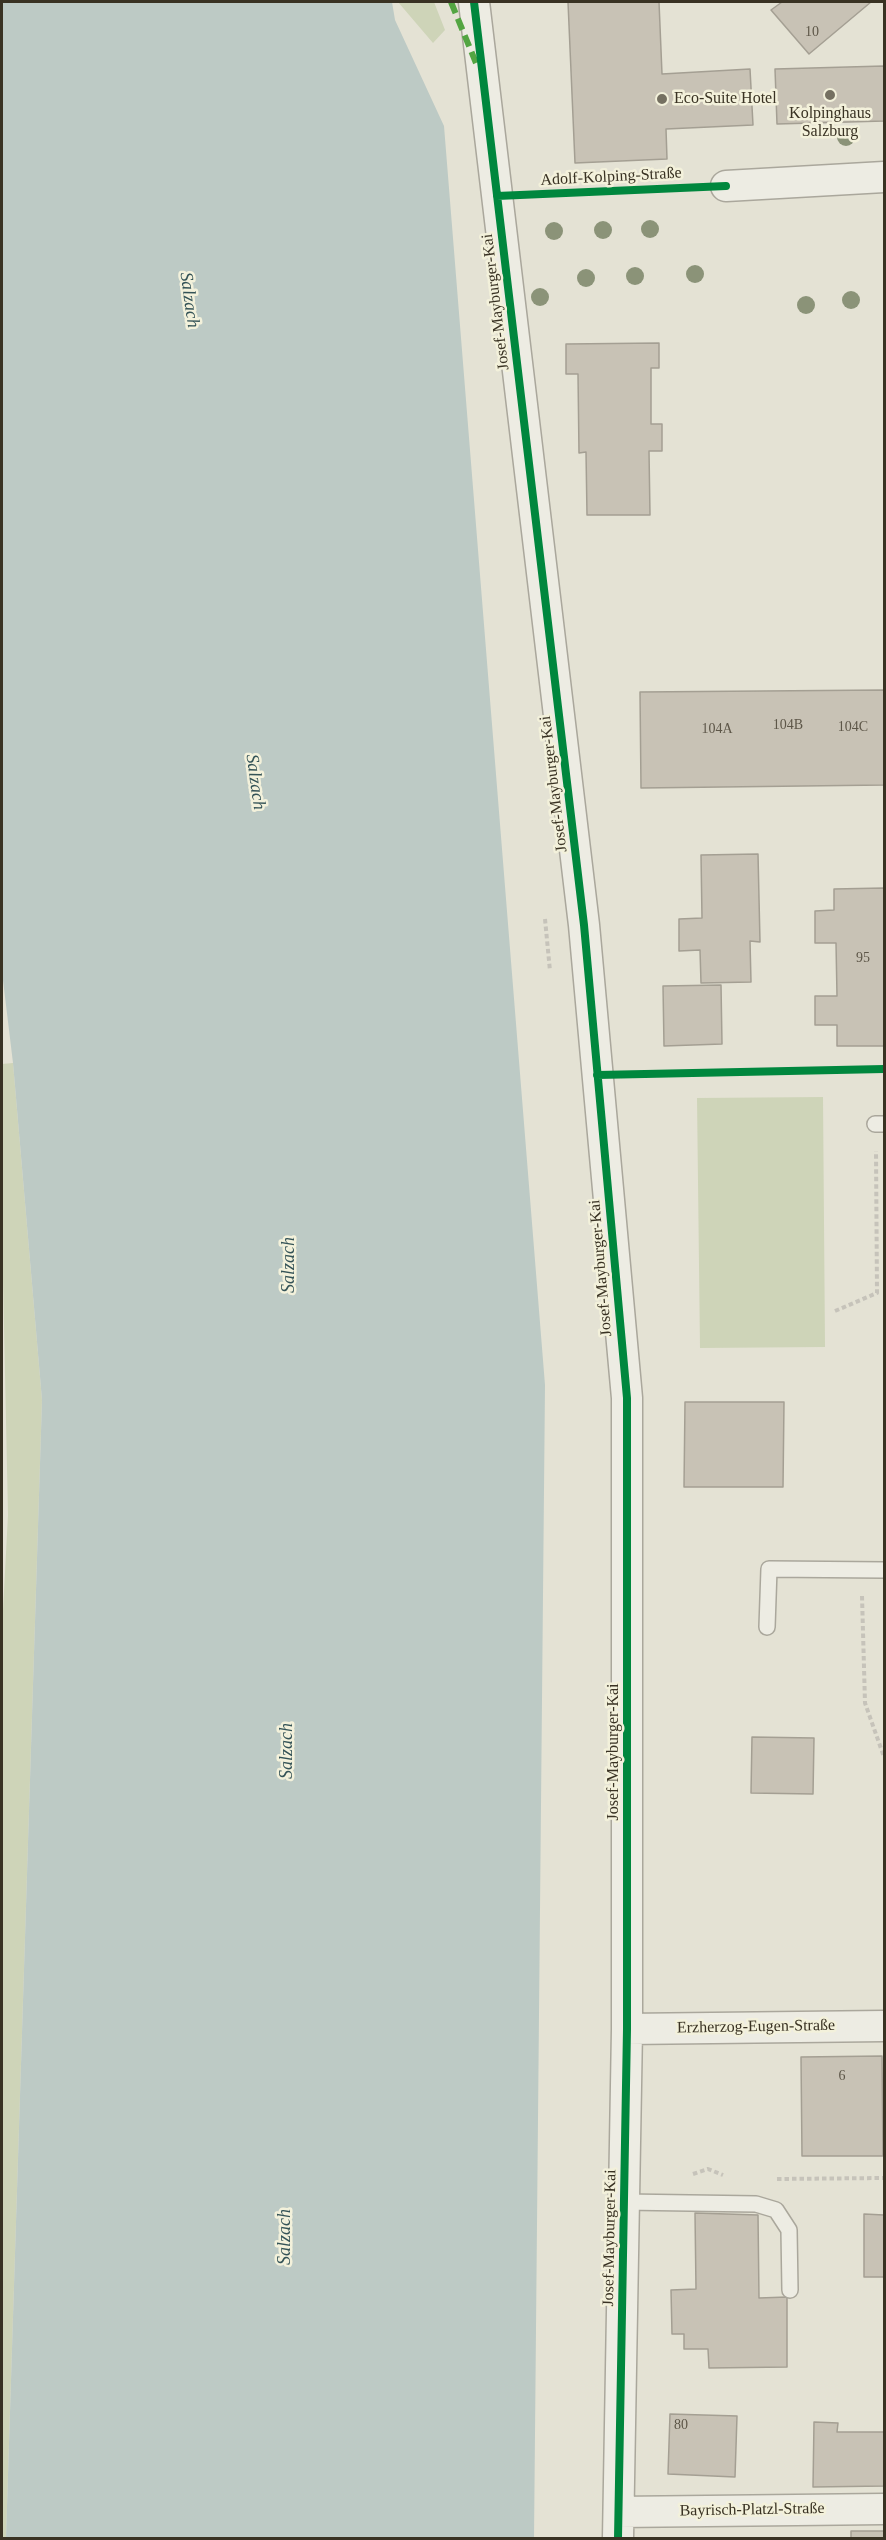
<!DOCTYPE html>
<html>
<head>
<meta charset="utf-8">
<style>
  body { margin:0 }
  #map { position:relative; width:886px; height:2540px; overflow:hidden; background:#e4e2d4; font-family:Georgia,serif }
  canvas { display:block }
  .frame { position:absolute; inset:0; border:3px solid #393223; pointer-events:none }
</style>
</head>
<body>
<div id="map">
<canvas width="886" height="2540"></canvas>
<div class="frame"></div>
</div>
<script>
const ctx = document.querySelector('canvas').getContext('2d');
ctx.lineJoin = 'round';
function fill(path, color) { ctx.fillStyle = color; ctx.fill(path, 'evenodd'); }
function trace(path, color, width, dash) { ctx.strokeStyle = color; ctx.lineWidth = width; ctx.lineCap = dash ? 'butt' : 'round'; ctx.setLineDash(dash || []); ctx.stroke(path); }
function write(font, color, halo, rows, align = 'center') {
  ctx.font = font + ' Georgia,serif'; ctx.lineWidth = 5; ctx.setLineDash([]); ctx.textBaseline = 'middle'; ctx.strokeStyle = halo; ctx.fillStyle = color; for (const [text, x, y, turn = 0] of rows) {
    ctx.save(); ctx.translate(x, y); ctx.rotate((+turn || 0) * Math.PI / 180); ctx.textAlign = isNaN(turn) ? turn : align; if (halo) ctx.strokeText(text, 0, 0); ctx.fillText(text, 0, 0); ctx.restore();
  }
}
fill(new Path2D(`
  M398,2H434L445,30L433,43Z
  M13,1063L42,1400L6,2538H2V1629L8,1515L2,1232V1064Z
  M823,1097L825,1347L700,1348L697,1098Z`), '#ced4b8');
fill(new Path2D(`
  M2,2H392L395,20L444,126L545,1385L534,2538H6L42,1400L13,1063L2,972Z`), '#bdcac5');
const building = new Path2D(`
  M568,2H659L662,74L750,69L753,125L666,129L667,159L575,163Z
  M782,2H871L809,54L771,10Z
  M884,66V121L777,124L775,69Z
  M659,343V368H651V424H662V451H649L650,515H587L586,452L579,453L578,374H566V344Z
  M884,690V785L641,788L640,692Z
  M758,854L760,942L750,941L751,982L701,983L700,950L679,951V919L702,918L701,855Z
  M884,888V1046H837V1025H815V996H837L836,943H815V911L834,910V889Z
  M721,985L722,1044L664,1046L663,986Z
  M685,1402H784L783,1487H684Z
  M752,1737L814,1738L813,1794L751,1793Z
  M882,2056L883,2156H802L801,2057Z
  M695,2213L758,2215L759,2298L787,2297V2367L709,2368L708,2349H684V2334H672L671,2290L696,2289Z
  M864,2214L884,2215V2277H864Z
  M670,2414L737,2416L735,2477L668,2474Z
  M814,2422L838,2423L837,2432H884V2486L813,2487Z
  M851,2531H884V2538H851Z`);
fill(building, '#c8c2b5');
trace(building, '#a49f93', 1.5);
const lane = new Path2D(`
  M875,1124H884
  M767,1627L769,1569L884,1570
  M624,2202L756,2204L776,2210L789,2230L790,2290`);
const street = new Path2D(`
  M474,2L584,925L627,1398V2029L618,2538
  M726,186L884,177
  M627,2029L884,2026
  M619,2512L884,2509`);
trace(lane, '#aaa79c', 18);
trace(street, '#aaa79c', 33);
trace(new Path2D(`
  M545,919L550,971
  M835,1311L877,1293L876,1151
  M862,1596L865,1703L884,1757
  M693,2174L708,2169L723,2175
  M777,2179L884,2178`), '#c6c3ba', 4, [4.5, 3]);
trace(lane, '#edece3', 15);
trace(street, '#edece3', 30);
trace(new Path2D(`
  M451,2L476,63`), '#53a542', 6, [12, 6]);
trace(new Path2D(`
  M474,2L584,925L627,1398V2029L618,2538
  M497,196L726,186
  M597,1075L884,1069`), '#00873e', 8);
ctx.fillStyle = '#8b9378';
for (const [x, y] of [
  [846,137],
  [650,229],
  [603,230],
  [554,231],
  [695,274],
  [635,276],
  [586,278],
  [540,297],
  [851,300],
  [806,305]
]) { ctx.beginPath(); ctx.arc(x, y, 9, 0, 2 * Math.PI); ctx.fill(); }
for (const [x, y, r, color] of [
  [830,95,6,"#757061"],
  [662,99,6,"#757061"]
]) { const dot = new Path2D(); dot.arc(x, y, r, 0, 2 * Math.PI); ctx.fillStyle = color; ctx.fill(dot); trace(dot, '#f3f1db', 2); }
write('14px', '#5d5648', null, [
  ["10",812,32],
  ["104B",788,725],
  ["104C",853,727],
  ["104A",717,729],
  ["95",863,958],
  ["6",842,2076],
  ["80",681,2425]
]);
write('16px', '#393223', '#f3f1db', [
  ["Eco-Suite Hotel",674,99],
  ["Kolpinghaus",830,114,"center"],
  ["Salzburg",830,132,"center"]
], 'left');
write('16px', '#393223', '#f3f1db', [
  ["Adolf-Kolping-Straße",611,177,-3],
  ["Josef-Mayburger-Kai",496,302,-97],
  ["Josef-Mayburger-Kai",554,784,-97],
  ["Josef-Mayburger-Kai",601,1268,-95],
  ["Josef-Mayburger-Kai",614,1752,-90],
  ["Erzherzog-Eugen-Straße",756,2027,-1],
  ["Josef-Mayburger-Kai",610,2238,-89],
  ["Bayrisch-Platzl-Straße",752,2510,-1]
]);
write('italic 18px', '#345357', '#f3f1db', [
  ["Salzach",189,300,82],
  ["Salzach",255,782,82],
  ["Salzach",289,1265,-90],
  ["Salzach",287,1751,-90],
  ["Salzach",285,2237,-90]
]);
</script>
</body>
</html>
